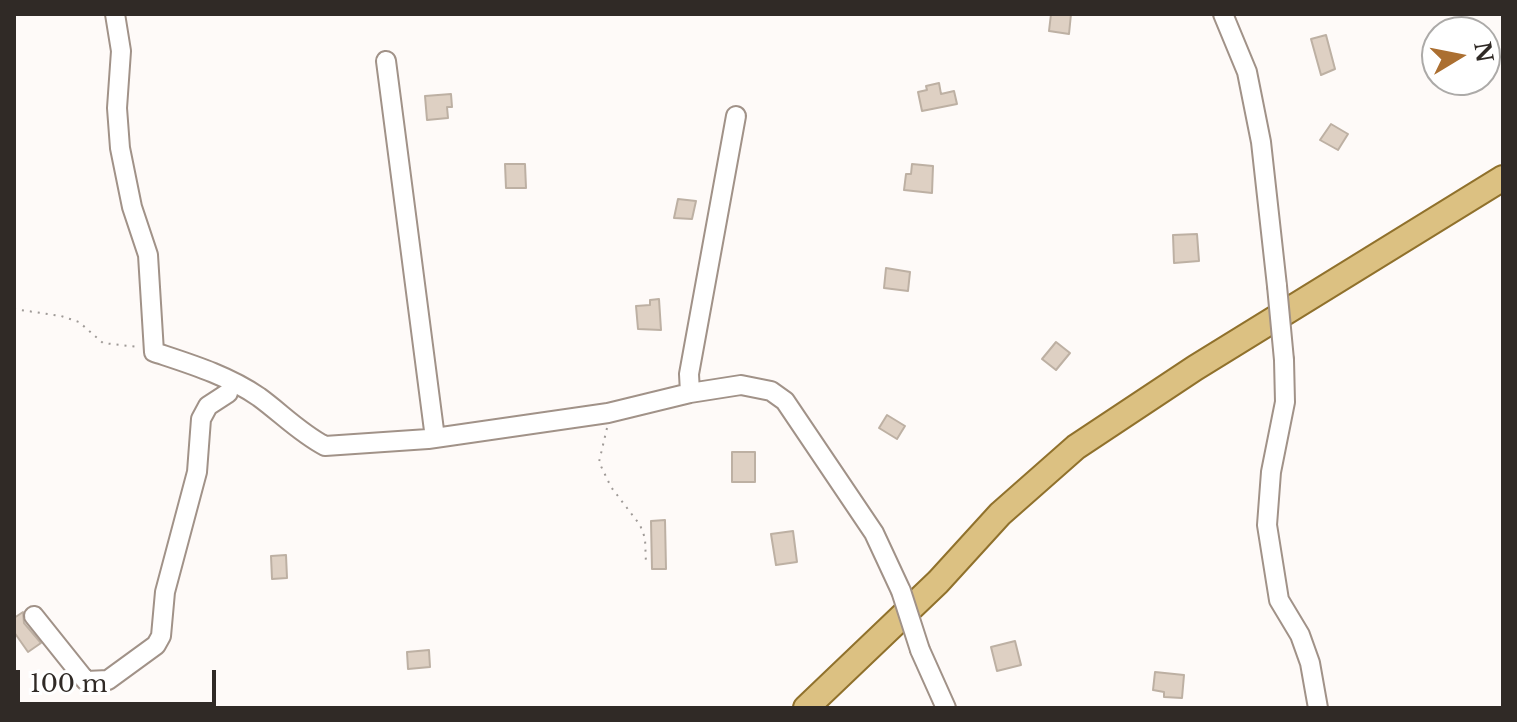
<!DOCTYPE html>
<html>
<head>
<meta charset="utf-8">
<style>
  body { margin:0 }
  #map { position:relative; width:1517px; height:722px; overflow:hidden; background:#fefaf8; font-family:"Libre Baskerville",serif }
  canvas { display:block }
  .frame { position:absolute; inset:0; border:16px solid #302a26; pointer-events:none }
  .north { position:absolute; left:1421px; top:16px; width:80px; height:80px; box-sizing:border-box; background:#fff; border:2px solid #acaaa8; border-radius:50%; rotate:80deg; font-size:22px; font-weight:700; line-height:32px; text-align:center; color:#302a26 }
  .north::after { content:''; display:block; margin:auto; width:28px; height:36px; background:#ab6f31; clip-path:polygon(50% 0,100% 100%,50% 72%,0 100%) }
  .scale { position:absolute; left:16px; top:670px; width:200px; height:36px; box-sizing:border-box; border:4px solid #302a26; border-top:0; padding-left:10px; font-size:24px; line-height:28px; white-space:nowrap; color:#302a26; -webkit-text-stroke:6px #fff; paint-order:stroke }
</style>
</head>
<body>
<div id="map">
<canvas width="1517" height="722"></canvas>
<div class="frame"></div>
<div class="north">N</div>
<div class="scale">100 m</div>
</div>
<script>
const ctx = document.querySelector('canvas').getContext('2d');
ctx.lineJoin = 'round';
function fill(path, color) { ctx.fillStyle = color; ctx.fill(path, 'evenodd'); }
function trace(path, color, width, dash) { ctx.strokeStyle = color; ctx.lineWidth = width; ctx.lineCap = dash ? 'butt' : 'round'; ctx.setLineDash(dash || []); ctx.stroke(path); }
const building = new Path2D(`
  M1051,14H1071L1069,34L1049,31Z
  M1326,35L1335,69L1321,75L1311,39Z
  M939,83L941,94L954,91L957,104L922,111L918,92L927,90L926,86Z
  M451,94L452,107H447L448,118L427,120L425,96Z
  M1331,124L1348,134L1338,150L1320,140Z
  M505,164H525L526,188H506Z
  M912,164L933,166L932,193L904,190L906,174H911Z
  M678,199L696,201L692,219L674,218Z
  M1197,234L1199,261L1174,263L1173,235Z
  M886,268L910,272L908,291L884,288Z
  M659,299L661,330L638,329L636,306L650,305V300Z
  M1056,342L1070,353L1056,370L1042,359Z
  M887,415L905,426L897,439L879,428Z
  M732,452H755V482H732Z
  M665,520L666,569H652L651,521Z
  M793,531L797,562L776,565L771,534Z
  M286,555L287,578L272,579L271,556Z
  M23,612L24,623L41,643L28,652L14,632V618Z
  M1015,641L1021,665L997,671L991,647Z
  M429,650L430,667L408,669L407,652Z
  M1155,672L1184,675L1182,698L1164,697V692L1153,690Z`);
fill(building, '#ded0c3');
trace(building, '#bdb0a3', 2);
const minor = new Path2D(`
  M115,14L121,51L117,108L120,148L132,207L148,255L154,352C190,364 227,375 259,397C281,413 300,433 325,446L428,439L608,413L690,393L741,385L771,391L785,401L874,533L901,591
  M1223,14L1247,72L1261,142L1277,286
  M386,61L435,438
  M1284,360L1285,402L1271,472L1267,525L1279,600L1300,635L1310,663L1318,708
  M690,393L689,374L736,116
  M34,616L86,681L108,680L156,645L161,636L165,592L197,472L201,419L208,406L228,393
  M920,650L946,708`);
const major = new Path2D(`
  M806,708L938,582L1000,514L1076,447L1195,368L1503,178`);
trace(minor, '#a19288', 22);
trace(major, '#90712c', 28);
trace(new Path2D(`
  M14,309L61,316L79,322L103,343L138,347
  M607,428L599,462L611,487L640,525L645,538L646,564`), '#9f9a97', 2, [2, 6]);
trace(minor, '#fff', 18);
trace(major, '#dcc182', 24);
const minorBridge = new Path2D(`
  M1277,286L1284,360
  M901,591L920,650`);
trace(minorBridge, '#a19288', 22, []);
trace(minorBridge, '#fff', 18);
</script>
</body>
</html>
